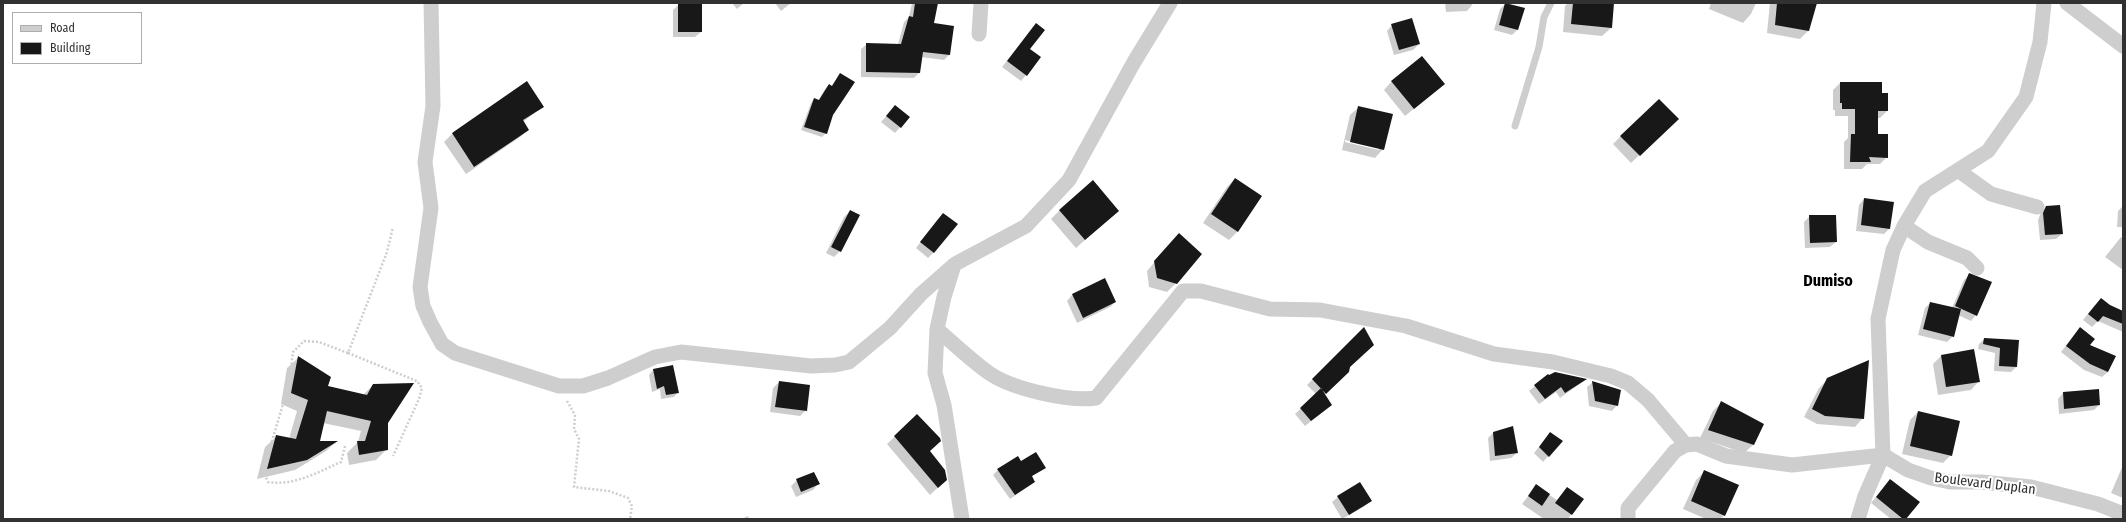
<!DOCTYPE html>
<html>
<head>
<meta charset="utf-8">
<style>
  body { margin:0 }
  #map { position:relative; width:2126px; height:522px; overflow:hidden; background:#fff; font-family:"Fira Sans Condensed",sans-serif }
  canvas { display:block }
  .frame { position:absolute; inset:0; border:4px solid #313131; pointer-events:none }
  .legend { position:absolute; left:12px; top:12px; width:130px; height:52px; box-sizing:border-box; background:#fff; border:1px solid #adadad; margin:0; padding:5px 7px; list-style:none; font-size:12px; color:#313131 }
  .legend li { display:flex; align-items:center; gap:8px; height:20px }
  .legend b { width:20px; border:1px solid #adadad }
</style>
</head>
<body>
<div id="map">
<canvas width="2126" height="522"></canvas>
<div class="frame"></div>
<ul class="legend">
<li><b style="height:5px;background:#cecece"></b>Road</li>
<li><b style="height:11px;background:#181818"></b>Building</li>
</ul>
</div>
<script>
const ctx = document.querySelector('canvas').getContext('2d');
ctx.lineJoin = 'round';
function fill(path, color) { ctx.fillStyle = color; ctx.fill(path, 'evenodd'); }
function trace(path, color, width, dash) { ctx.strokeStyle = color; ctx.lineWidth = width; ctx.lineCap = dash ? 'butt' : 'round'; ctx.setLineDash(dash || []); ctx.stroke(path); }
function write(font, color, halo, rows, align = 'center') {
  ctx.font = font + ' "Fira Sans Condensed",sans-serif'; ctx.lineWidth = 4; ctx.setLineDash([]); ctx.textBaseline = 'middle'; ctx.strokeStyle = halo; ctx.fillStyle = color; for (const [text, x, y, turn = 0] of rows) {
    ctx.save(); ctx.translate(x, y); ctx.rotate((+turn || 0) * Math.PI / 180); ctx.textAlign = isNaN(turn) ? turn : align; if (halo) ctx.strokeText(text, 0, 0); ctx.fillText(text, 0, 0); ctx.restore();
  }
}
fill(new Path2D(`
  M732,3H744L737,9Z
  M775,3H791L781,11Z
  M912,3H937L933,24L953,27L949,55L944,60L921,57L919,73L914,78L861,77V49L867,44H898L904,22L909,17Z
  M1445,3H1472V5L1467,11L1446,12Z
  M1506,3L1524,8L1517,30L1512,35L1494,30L1500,9Z
  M1568,3H1613L1611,28L1602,36L1563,32L1565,6Z
  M1711,3H1756L1751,14L1743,23L1709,9Z
  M1770,3H1816L1808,31L1800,39L1767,33Z
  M678,5L701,32L695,37H673V10Z
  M1036,24L1029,49L1026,75L1021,81L1002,67Z
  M1392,25L1419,44L1413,50L1394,55L1387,31Z
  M840,74L826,133L822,137L801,130L811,103L814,99L818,101L825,89L829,85L831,87Z
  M1392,81L1444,84L1405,116L1384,90Z
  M526,82L542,107L523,122L528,130L520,137L466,174L444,142L452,134Z
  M1840,83L1881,94L1887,111L1880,118H1877V135L1887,157L1880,164H1867L1862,169H1844V142L1848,138V116H1835V110H1833V90Z
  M1359,107L1383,149L1375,158L1342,150L1350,115ZM1345,140L1379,148V150L1345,142Z
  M890,112L909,117L895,133L881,122Z
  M1669,127L1631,163L1613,144L1621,136Z
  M1235,179L1261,196L1237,232L1229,240L1203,223L1227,187Z
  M1864,199L1890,228L1884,234L1856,231L1859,205Z
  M2123,206V227H2117L2118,211Z
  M2046,207L2062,234L2056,239L2040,240L2038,220L2041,212Z
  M1060,210L1118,211L1076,248L1051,219Z
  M850,211L840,251L834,257L826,253L844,217Z
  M1810,216L1836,242L1830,247L1805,248L1804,222Z
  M938,219L934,252L928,258L916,248Z
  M2121,237L2123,239V270L2105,257Z
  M1171,243L1176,283L1167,292L1149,287L1147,271Z
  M1970,274L1976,315L1971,321L1958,315L1953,336L1947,342L1918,335L1925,308L1930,303L1952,308L1964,280Z
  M1105,280L1115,302L1110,307L1077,323L1067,301L1072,295Z
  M2095,305L2109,306L2123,312V332L2098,321L2092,327L2083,320Z
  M1363,329L1348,372L1324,395L1325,410L1305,426L1295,414L1316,394L1307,385Z
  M2075,334L2089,345L2114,357L2108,372L2102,377L2084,370L2061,352Z
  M1984,339L2018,340L2016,367L2011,372L1994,371L1995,353L1978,349L1979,344Z
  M1941,356L1979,381L1971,390L1938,395L1933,364Z
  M298,358L326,386L363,395L373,385L387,423V449L376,460L349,465L347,453L358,442L361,431L323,423L319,442H336L326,451L295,470L257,479L265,447L276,437L289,439L297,411L281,404L287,368Z
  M672,366L678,392L674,397L661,399L660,389L652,392L649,375L653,370Z
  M1548,375L1585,380L1560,398L1556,392L1539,404L1529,391Z
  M1828,379L1863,418L1855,427L1817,424L1804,417L1819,388Z
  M779,382L806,410L800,416L770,412L773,388Z
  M1593,382L1620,391L1617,405L1612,411L1589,406L1587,387Z
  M2063,393L2099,405L2094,410L2059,414L2058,399Z
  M1721,403L1763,425L1753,445L1744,453L1700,438L1713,411Z
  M1918,412L1951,455L1943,463L1902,454L1910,420Z
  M917,415L928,451L946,480L930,495L887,444Z
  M1493,433L1517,453L1511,458L1490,461L1488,438Z
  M1550,433L1561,442L1543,462L1534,453Z
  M1021,462L1044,467L1031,477L1034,482L1029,486L1010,499L993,475L998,470Z
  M2123,465V498L2111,493Z
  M1705,471L1724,515L1721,519H1706L1683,509L1696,480Z
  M797,480L818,484L813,490L796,497L791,486Z
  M1890,480L1905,519H1891L1871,503Z
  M1536,486L1557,500L1567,488L1582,499L1568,519H1544L1522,504Z
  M1338,497L1370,501L1365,506L1342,519L1332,502Z
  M748,516L749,519H742Z`), '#0003');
fill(new Path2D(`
  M702,3V32H678V4Z
  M915,3H938L934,23L954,26L950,55L923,52L920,73L866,72V43L901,44L909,16L913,17Z
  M1505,3L1525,8L1518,30L1499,25Z
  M1573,3H1614L1612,28L1571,24Z
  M1777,3H1817L1809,31L1775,25Z
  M1412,18L1420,44L1399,50L1391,24Z
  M1036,23L1045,30L1030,49L1041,57L1027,76L1007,61Z
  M1422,56L1445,84L1414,109L1391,81Z
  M840,73L855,82L833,115L827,134L804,127L814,98L819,100L829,84L832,86Z
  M527,81L544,107L523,120L529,130L474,167L452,133Z
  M1840,82H1882V93H1888V111H1878V134H1888V158L1869,157L1871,162H1850L1851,134H1855V109H1842V103H1840Z
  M1659,99L1679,119L1640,156L1620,136Z
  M895,105L910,117L901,128L886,116Z
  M1358,106L1393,114L1384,150L1350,142Z
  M1235,178L1262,196L1238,232L1211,214Z
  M1093,180L1119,211L1085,240L1059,210Z
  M1864,198L1894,202L1890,229L1861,225Z
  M2060,205L2063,234L2045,235L2043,213L2046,206Z
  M850,210L860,215L841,252L831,247Z
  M943,213L958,224L934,253L920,242Z
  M1809,215H1836L1837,242L1810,243Z
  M1179,233L1202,254L1177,284L1157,278L1154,261Z
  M1969,273L1992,282L1977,316L1955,306Z
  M1105,278L1116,302L1083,318L1072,294Z
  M2101,298L2110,305L2123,311V324L2103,316L2098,322L2088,314Z
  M1930,302L1961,309L1954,337L1923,329Z
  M1364,327L1374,345L1350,367L1349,372L1326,394L1312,379Z
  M2080,327L2095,339L2090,345L2116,356L2108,372L2090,364L2066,346Z
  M1984,338L2019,340L2017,367L1999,366L2000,348L1983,344Z
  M1974,349L1980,382L1946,387L1941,355Z
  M298,356L331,377L328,386L367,395L373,384L414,383L388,423V450L359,455L357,441H365L371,421L327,411L320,441H338L307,460L267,469L276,435L296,439L308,400L291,393Z
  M1869,360L1864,419L1825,416L1812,409L1827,378Z
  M673,365L679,393L666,395L664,386L657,389L653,369Z
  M1555,372L1587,379L1565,393L1561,387L1545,399L1534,385L1548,374L1549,375Z
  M779,381L810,385L807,411L775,407Z
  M1592,381L1621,390L1618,406L1595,401Z
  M1321,388L1332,405L1311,421L1300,408Z
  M2099,389L2100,405L2064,409L2063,392Z
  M1721,401L1764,424L1754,445L1708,430Z
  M1918,411L1960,421L1952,456L1910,446Z
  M917,414L940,438L941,441L930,451L945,470L947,480L938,488L894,436Z
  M1513,426L1518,453L1495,456L1493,432Z
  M1550,432L1563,441L1549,457L1539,447Z
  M1036,452L1046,468L1032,476L1035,482L1015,495L997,469L1018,456L1021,461Z
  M1704,470L1739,485L1725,516L1691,501Z
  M814,472L820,484L801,492L796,479Z
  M1890,479L1920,502L1906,519H1903L1876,497Z
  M1360,482L1372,501L1349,515L1337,496Z
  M1536,484L1550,494L1542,506L1528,496Z
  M1567,487L1584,499L1572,515L1555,503Z`), '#181818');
trace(new Path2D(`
  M348,353L417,381L422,388L419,399L393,456
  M567,401L575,415L574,429L579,439L574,487L609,491L628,498L632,506L630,519
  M345,446L341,462C318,472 295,486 268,482L263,471L289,384L293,352L304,341L319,342L348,353L387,252L393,227`), '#cecece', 2.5, [2, 2]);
trace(new Path2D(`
  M1515,126L1539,47L1544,17L1551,3`), '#cecece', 7);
trace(new Path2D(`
  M431,3L433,106L425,162L431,208L420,287L423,306L430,322L442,344L455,353L559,386H583L608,378L655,357L681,352L811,366L835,365L849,362L890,328L921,294L955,264L1026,226L1069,180L1134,62L1170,3
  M2067,3L2123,46
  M979,34L981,3
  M1959,171L1991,194L2037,207
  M1904,226L1928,242L1967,258L1977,268
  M954,265L944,297L937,329L935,373L944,405L962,519
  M937,329C954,344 971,360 989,373C1012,389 1069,402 1096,398L1183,291H1201L1270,309L1320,310L1406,326L1494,354L1553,362L1611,376L1628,383L1648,400L1686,445
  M1628,519V508L1675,451L1686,445L1697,444L1726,456L1792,465L1883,455L1908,470L1931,478L1950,482H1982L2031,487L2098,504L2123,514
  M1858,519L1865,496L1883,455L1878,319L1893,250L1904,226L1925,191L1988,151L2026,97L2040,42L2044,3`), '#cecece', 15);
write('14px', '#313131', '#fff', [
  ["Boulevard Duplan",1985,484,7]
]);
write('bold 16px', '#000', '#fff', [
  ["Dumiso",1828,282]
]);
</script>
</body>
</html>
